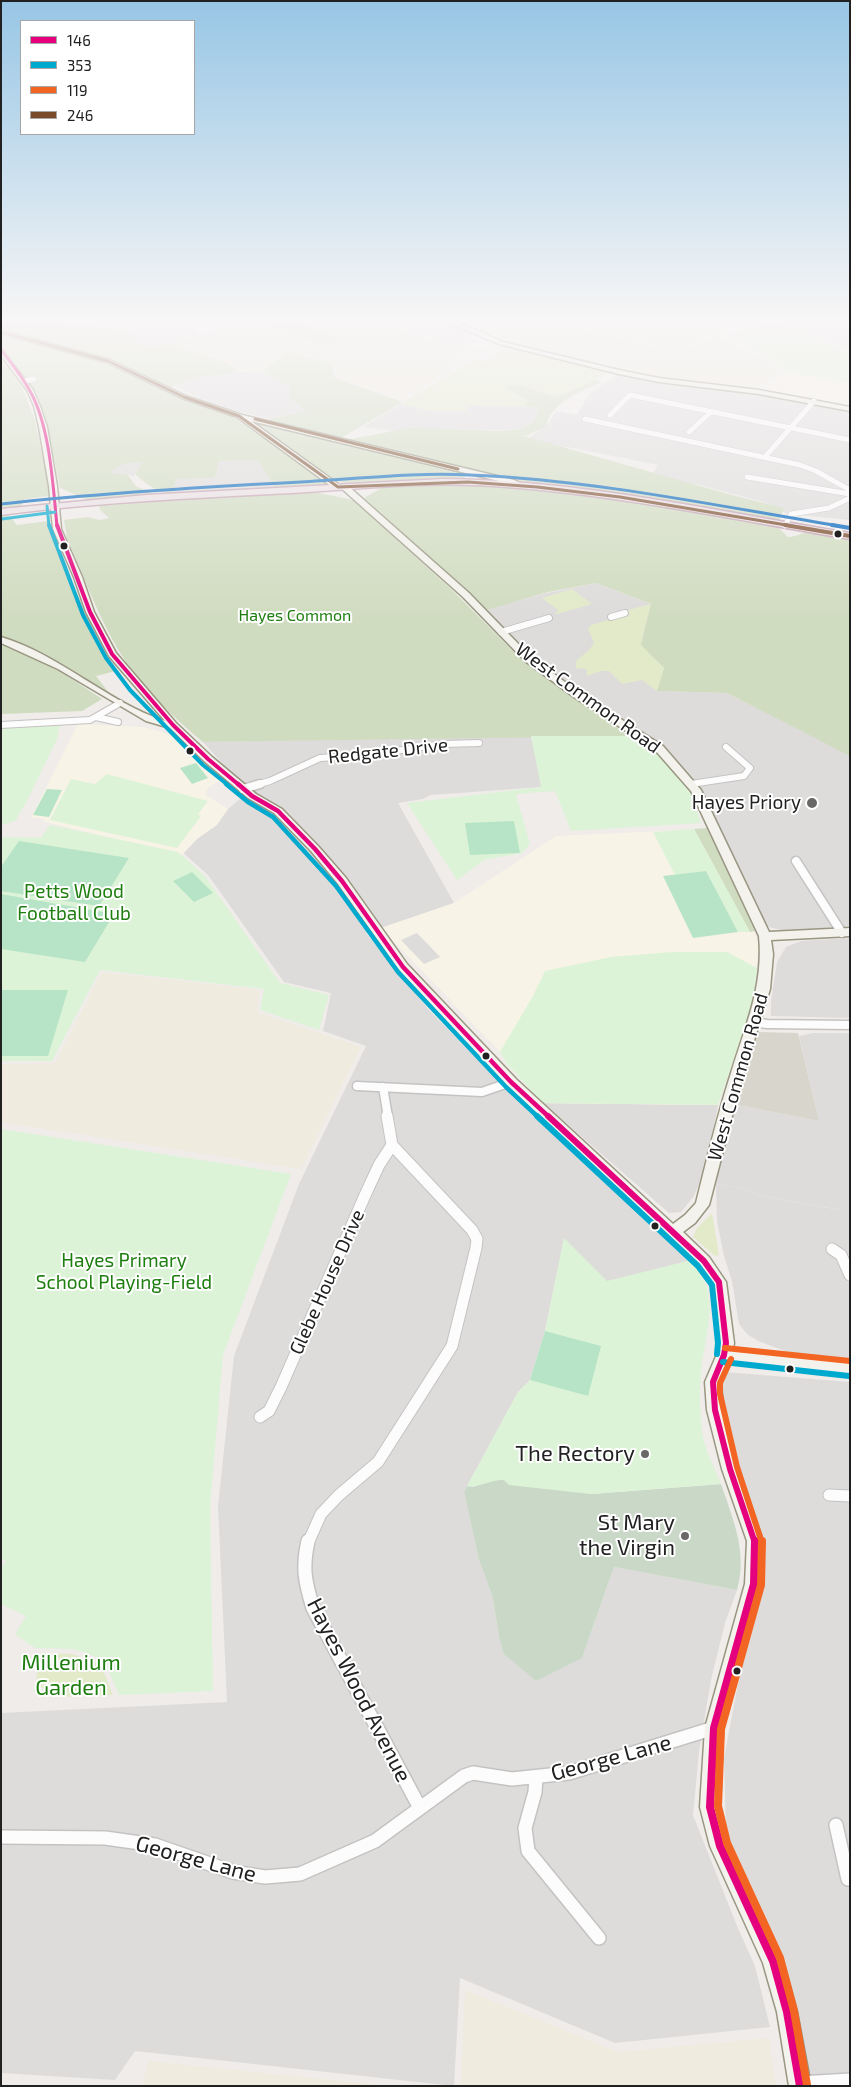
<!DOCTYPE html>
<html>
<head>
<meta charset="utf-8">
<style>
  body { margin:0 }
  #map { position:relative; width:851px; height:2087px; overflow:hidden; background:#efecea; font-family:"Exo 2",sans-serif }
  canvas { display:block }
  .frame { position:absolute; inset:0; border:2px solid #212121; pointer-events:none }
  .legend { position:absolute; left:20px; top:20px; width:175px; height:115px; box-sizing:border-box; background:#fff; border:1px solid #a6a6a6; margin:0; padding:6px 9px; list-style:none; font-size:15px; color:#212121 }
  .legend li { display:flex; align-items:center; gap:10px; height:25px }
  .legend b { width:25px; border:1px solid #a6a6a6 }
</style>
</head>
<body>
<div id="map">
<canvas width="851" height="2087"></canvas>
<div class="frame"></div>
<ul class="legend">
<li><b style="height:6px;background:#e5007d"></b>146</li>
<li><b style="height:6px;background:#00a9ce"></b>353</li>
<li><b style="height:6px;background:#f26522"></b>119</li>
<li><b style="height:6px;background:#7a4b2a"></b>246</li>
</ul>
</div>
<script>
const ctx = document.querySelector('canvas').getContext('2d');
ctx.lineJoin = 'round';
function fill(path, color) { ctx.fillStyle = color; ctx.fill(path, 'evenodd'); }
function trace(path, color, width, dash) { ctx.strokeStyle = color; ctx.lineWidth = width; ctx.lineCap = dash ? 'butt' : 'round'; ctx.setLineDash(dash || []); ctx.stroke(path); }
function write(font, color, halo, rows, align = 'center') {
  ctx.font = font + ' "Exo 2",sans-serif'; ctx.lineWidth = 4; ctx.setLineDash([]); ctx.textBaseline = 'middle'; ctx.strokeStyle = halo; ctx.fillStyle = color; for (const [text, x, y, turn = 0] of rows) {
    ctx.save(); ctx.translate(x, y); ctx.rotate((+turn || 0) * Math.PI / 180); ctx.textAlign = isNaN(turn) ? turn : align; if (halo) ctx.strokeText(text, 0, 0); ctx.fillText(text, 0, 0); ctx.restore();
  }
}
fill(new Path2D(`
  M66,323H182L201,333L167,344L148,346L110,327L64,326Z
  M398,323H448L476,335L463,342L436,339L403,329Z
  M783,323H850V350L813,333Z
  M263,371L291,388L307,411L272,419L235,411L202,399L174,386L192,378L222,373Z
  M618,374L657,381L758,393L850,410V520L787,514L767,503L700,485L650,477L658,465L574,448L525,442L550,421L556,411L577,415L589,394Z
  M400,404L432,411H465L466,405L529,406L539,408L533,423L520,429L508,430L410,429L395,431L363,427Z
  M258,460L275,488L173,493L176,479L215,478L219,461Z
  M596,583L651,604L658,691L727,693L850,755V926L785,931L769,927L762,918L699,789L632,728L536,661L484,610L547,593Z
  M531,736L542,787L431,795L423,799L398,803L454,903L366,933L429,1010L535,1118L688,1261L607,1282L564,1239L545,1331L530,1380L518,1392L464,1492L479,1560L493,1598L499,1637L582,1658L614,1567L737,1590L725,1623L711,1680L699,1752L693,1815L737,1926L755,1966L770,2027L615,2043L460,1978L454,2086L135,2051L115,2080L1,2073V1713L227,1702L218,1506L234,1356L299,1184L366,1046L323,1031L331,993L284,982L208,875L180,850L248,792L203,742Z
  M850,938V1018L771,1016V1001L777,962L786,947L801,941Z
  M813,1033H850V1360L796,1355L758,1341L747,1334L739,1324L732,1281L724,1256L717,1221L716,1184L741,1188L761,1196L840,1210L744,1119L730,1115L733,1104L819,1121L799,1036Z
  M543,1103L718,1105L706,1166L694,1196L681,1212L669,1213Z
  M724,1372L850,1382V2086H801L749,1900L726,1834L724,1758L757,1583L716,1394Z`), '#dedcdb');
fill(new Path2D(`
  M757,323H780L811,333L850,353V405L767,390L784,371L768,358L725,337V334Z
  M78,724L143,727L159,731L172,736L223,779L209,787L206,792V795L228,809L217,825L197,839L182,855L45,822L40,818H31Z
  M704,829L759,943L752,1006L718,1105L543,1103L507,1064L500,1052L381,928L454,903L556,836Z`), '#f7f3e6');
fill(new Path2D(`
  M130,462L142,463L133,477L127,474H113L112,470L120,465Z
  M560,635L577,638L582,642L579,647L548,642L549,640L547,638Z
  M417,933L440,957L424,964L401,940Z
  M730,1115L823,1136L841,1210L761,1196L741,1188L716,1184Z
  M588,1785L600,1807L617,1798L621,1808L619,1809L630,1829L640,1824L641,1827L552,1870L537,1848L534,1835L535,1822L542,1810Z`), '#dddcdb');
fill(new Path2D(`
  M758,1032L798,1033L819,1121L733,1104Z`), '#d8d5cc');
fill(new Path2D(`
  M238,323H257L324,346L340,339L301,323H396L401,329L383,338L402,330L433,340L471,344L446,357L460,362L402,399L351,383L338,377L331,363L287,354L263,371L238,372L230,364L167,344Z
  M469,323H562L682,354L714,335L768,363L776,371L756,390L657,378L504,342L465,325Z
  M567,323H747L711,334L681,352Z
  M102,972L260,990L257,1012L361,1047L301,1169L1,1122V1064L55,1063Z
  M465,1990L618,2052L769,2038L776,2086H461Z
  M149,2061L389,2086H142Z`), '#efebde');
fill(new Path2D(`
  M505,347L507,350C527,347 588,364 606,373L602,377H596V380L556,397L518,385L513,392L529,400L525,406L466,405V411H432L400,404L477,359L486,361Z
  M572,589L592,604L557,614L555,613L559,611L542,598Z
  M651,604L641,644L664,668L657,691L642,680L622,684L609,671H600L587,676L586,669L576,668V661L589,650L594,643L588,629L591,625L627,614L624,611Z
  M712,1213L719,1255L715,1256L693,1237L697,1228Z
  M40,1653L72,1654L100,1663L113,1695L61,1697L54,1688H35Z`), '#e2eaca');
fill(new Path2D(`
  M1,323H66L64,326L110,327L134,335L136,342L148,346L167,344L230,364L238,372L192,378L169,388L110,360L1,330Z
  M261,323H299L341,339L324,346Z
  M1,333L105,362L182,398L227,413L327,481V485L275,488L258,460L219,461L215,478L176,479L173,493C156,493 147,484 135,474L142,463C130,462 122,463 113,470V474H127L136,486L156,495L88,500L60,488L49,434L39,401L23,374L1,345Z
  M287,353L331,363L335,377L351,384L403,402L341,438L267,420L306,411L289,397L291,388L263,371Z
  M1,355L22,387L35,420L49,488L48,496L25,499L21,506L1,508Z
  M596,380L602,382C581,392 552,401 546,426L526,436L517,434L732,495L784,508L778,523L611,493L526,483L346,440L409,428L503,431L520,429L533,423L539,408L525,406L528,400L504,387L518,385L556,397Z
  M243,417L452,469L466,476L463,479L344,483C315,475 270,436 243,417Z
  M464,484C569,487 674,508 777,526L788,537C796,537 801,533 808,532C821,531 837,536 850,538V756L727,693L657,691L664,668L641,645L651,604L649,603L596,583L548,592L487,610L364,498L383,487Z
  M310,491L353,500L451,589L524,662L629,736L203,742C176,720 146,691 126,662C101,625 85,579 67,538L64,520L87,517L100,520L109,518L101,511L98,505L109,502Z
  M7,513L17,525L48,521L57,548L109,665L116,671L96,676L109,693L55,660L1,636V514Z
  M1,644L55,668L102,699L82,711L1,714Z
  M707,828L755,931L750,932L694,829Z`), '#d0dcc0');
fill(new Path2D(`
  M496,1479L591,1494L721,1484C733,1519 748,1553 737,1590L614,1567L582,1658L536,1681L504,1654L499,1637L493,1598L479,1560L464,1492L467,1486L473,1487Z`), '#cad9c7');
fill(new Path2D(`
  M762,323C792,323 825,339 850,355V383L787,372L769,357L729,337Z
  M60,723L57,739L26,803L15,821L1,825V727Z
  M531,736H629L655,749L690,790L701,823L571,831L555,791L516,794L530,844L522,853L484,860L457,880L407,803L541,787Z
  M107,774L208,801L198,814L201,816L177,848L50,820L71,779L95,784Z
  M50,825L178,852L204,875L280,983L329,995L319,1030L260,1010L264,989L100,970L52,1061H1V837L41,838Z
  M694,829L750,932H738L706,871L675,875L653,832Z
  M672,952H727L757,968L752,1006L718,1105L543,1103L507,1064L500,1052L533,996L545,971L611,957Z
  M1,1129L291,1174L223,1355L210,1507L213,1691L119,1695L104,1660L74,1649L35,1648L15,1634L26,1616L1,1604V1569L6,1561L1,1559Z
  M564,1238L607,1281L688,1261C722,1287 707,1329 702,1364C699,1383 700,1411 702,1430C703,1446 715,1469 721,1484L591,1494L509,1485L504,1480C491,1479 480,1488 467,1486L518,1392L530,1380L545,1331Z`), '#ddf3d7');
fill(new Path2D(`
  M196,763L208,778L192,784L180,768Z
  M47,789L62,790L49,817L33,815Z
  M514,821L520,853L470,855L465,823Z
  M19,841L129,858L99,906L1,891V867Z
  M706,871L738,932L693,938L663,876Z
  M192,872L213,893L194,902L173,881Z
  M1,894L114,914L85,962L1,949Z
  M1,990H68L48,1056H1Z
  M545,1331L601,1346L588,1396L530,1380Z`), '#b7e4c7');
const streetFar4 = new Path2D(`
  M843,323L850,326
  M25,381L34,379
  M610,415L630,395L850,440
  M585,419L800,465L816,471L850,490
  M689,432L711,412
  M765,457L814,401
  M747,477L850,494
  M785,526L791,514L829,508L850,498`);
const streetFar3 = new Path2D(`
  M611,617L625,613
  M501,632L549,618
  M96,717L118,722
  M1,725L90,720L120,703
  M691,784L744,776L750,768L726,747
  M256,785L270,781L320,758L369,755L442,744L479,743`);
const streetFar2 = new Path2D(`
  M243,789L260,784
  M796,861L842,933
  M753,1022L767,1024L850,1025
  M357,1086L482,1092L511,1082
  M383,1087L388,1117`);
const streetFar1 = new Path2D(`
  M832,1249L841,1255L850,1275
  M260,1417L269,1411L281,1387L366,1193L379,1165L392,1145
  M829,1495L850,1496
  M308,1543L321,1514L339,1495L378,1462L452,1346L476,1248L477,1239L472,1230L392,1145L387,1116`);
const street = new Path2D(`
  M308,1541C302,1568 305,1582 313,1608L420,1808
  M536,1777L535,1792L525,1828L528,1851L599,1938
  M836,1825L848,1879
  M1,1837L105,1838L155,1845L233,1872L265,1877L300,1874L375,1841L464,1776L473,1773L512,1779L569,1773L714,1728
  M800,2083L850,2080`);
const secondary = new Path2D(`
  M450,323H460L503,342L619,370L659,378L759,390L850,407V411L759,394L659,382L619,374L499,344Z
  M1,330L110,360L186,396L242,415L514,480L523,485L519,487L511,484L251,421L341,486L347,485L469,593L531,657L580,693L663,746L701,790L769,932L850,928V936L771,940L773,954L770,989L739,1089L709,1205L695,1223L683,1232L709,1257L726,1282L734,1343L733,1349L850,1362V1376L728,1362L721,1382L723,1410L738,1469L763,1541V1584L723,1728L720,1807L729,1844L783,1961L797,2012L811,2086H789L777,2012L763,1963L710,1846L700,1807L705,1728L745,1584L747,1541L722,1469L707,1410L705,1382L717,1354L718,1343L712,1284L699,1265L506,1085L399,970L338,884L311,851L274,813L248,798L204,761L170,728L146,721L58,669L1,643V637C61,655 107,702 165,721L109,656L86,612L74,577L53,529L49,486L39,427L34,406L27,390L1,355V348L33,390L40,406L47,427L57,486L61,529L82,577L94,612L116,653L176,723L212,757L256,794L282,809L319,847L346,878L407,964L516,1079L673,1224L685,1215L696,1203C707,1159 717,1116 731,1073C745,1027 764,985 759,936L691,791L655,750L574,697L525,661L463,597L341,488L335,489L237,417L182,398L106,362L1,334Z`);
const highway = new Path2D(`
  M443,479C580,480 715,511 850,533V539C731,519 613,494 493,486C426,481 359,489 292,493C195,498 98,502 1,515V509L146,495Z`);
trace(streetFar4, '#c5c3c2', 6);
trace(streetFar3, '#c5c3c2', 8);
trace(streetFar2, '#c5c3c2', 11);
trace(streetFar1, '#c5c3c2', 13);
trace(street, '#c5c3c2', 16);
trace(secondary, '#999682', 3);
trace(highway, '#c3a1b2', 3);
trace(streetFar4, '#fdfcfc', 5);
trace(streetFar3, '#fdfcfc', 6);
trace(streetFar2, '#fdfcfc', 8);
trace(streetFar1, '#fdfcfc', 11);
trace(street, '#fdfcfc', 13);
fill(secondary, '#f4f2ec');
fill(highway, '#ebe1e4');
trace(new Path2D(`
  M1,350C11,363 22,376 30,391C50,426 53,486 57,526`), '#e5007d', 3);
trace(new Path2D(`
  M57,525L90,612L112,654L173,725L208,759L239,785`), '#e5007d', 4);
trace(new Path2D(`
  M238,784L252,796L278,811L315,849L342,881L403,967L511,1082L549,1117`), '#e5007d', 4.5);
trace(new Path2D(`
  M548,1116L704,1261L719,1282L726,1343L724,1355L713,1382L715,1410L730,1469L755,1543`), '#e5007d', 6);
trace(new Path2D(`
  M755,1541L754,1584L714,1728L710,1807L720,1846L773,1961L787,2012L800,2086`), '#e5007d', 8);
trace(new Path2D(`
  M47,506L49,526
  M2,519L55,512`), '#00a9ce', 3);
trace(new Path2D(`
  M49,525L83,615L106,658L130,690L203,765L228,785`), '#00a9ce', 4);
trace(new Path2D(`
  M226,784L248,802L273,817L336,886L398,972L506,1087L538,1117`), '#00a9ce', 4.5);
trace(new Path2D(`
  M537,1116L698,1266L712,1285L718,1343L717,1354
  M723,1362L849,1376`), '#00a9ce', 6);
trace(new Path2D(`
  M725,1348L850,1361
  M731,1359L720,1383V1394L737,1467L762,1543`), '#f26522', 6);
trace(new Path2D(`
  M762,1541L761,1585L721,1729L718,1806L727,1843L780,1958L794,2011L807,2085`), '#f26522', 8);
trace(new Path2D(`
  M1,332L108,361L184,397L239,416L338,487L468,482L537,487L620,497L792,526
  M255,419L458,469`), '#7a4b2a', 3);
trace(new Path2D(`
  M785,525L850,536`), '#7a4b2a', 4);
trace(new Path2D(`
  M1,504C101,493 201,487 301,482C357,479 414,472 470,475C595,480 717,506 839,526`), '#0065bd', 3);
trace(new Path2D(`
  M832,525L850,528`), '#0065bd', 4);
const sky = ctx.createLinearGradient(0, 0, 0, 616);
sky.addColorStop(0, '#97c6e5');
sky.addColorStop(0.52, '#f8f6f6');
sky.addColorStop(1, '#f8f6f600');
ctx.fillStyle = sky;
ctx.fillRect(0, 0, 851, 616);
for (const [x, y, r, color] of [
  [838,534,4.5,"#212121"],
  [64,546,4.5,"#212121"],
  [190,751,4.5,"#212121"],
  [812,803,6,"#696867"],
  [486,1056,4.5,"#212121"],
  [655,1226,4.5,"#212121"],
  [790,1369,4.5,"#212121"],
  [645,1454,5,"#696867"],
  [685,1536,5,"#696867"],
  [737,1671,4.5,"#212121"]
]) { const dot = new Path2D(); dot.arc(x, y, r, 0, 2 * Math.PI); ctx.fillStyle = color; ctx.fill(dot); trace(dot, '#fff', 2); }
write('16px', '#1e7e0f', '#fff', [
  ["Hayes Common",295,616]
]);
write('19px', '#212121', '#fff', [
  ["West Common Road",588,698,36],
  ["Redgate Drive",388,751,-6],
  ["West Common Road",738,1077,-74],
  ["Glebe House Drive",327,1282,-66]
]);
write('19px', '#212121', '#fff', [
  ["Hayes Priory",801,803]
], 'right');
write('19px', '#1e7e0f', '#fff', [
  ["Petts Wood",74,892],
  ["Football Club",74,914],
  ["Hayes Primary",124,1261],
  ["School Playing-Field",124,1283]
]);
write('22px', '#212121', '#fff', [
  ["The Rectory",635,1454],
  ["St Mary",675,1523],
  ["the Virgin",675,1548]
], 'right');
write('22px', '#1e7e0f', '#fff', [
  ["Millenium",71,1663],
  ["Garden",71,1688]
]);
write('22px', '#212121', '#fff', [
  ["Hayes Wood Avenue",359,1690,63],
  ["George Lane",611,1758,-15],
  ["George Lane",196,1859,15]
]);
</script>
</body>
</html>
